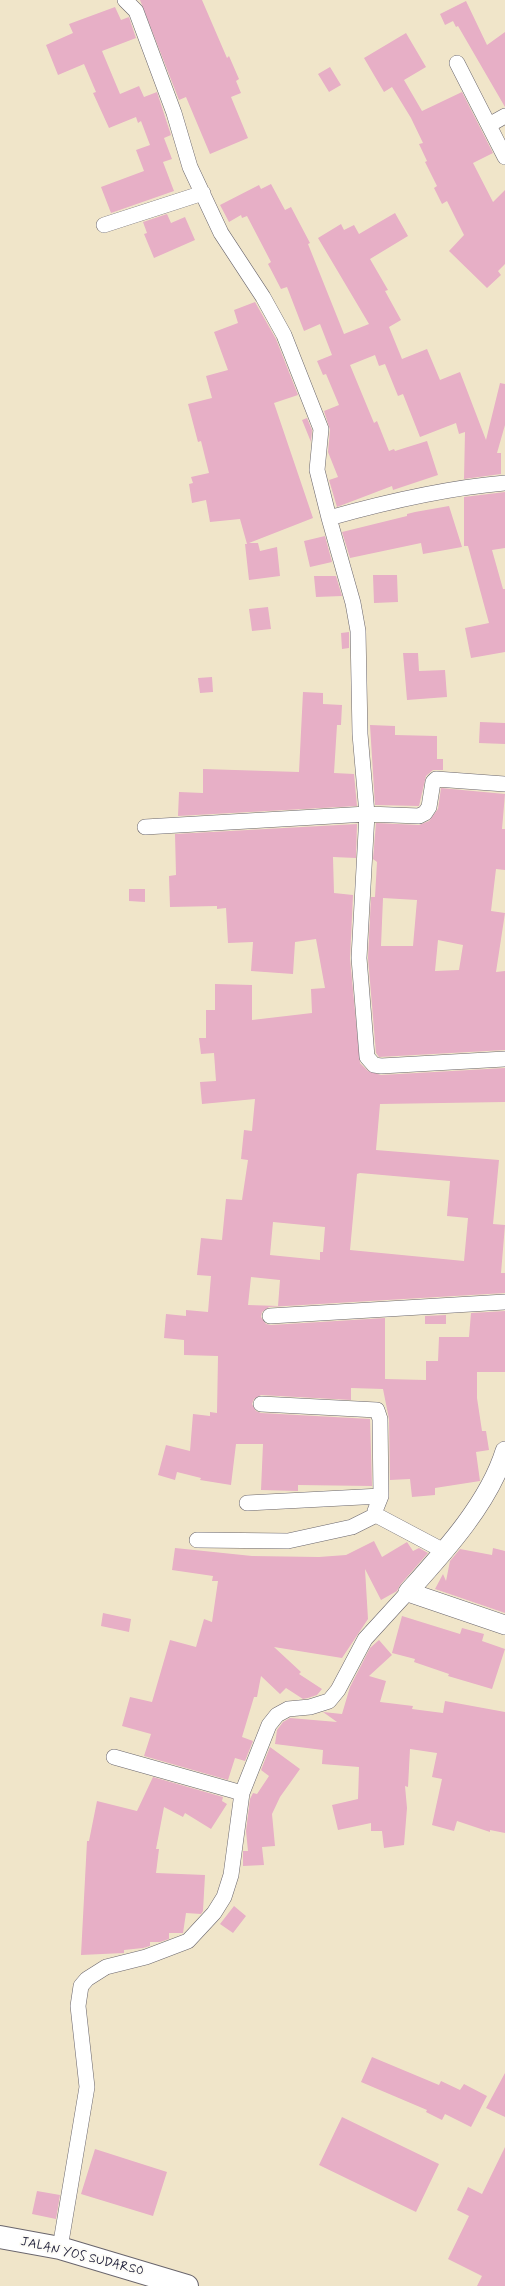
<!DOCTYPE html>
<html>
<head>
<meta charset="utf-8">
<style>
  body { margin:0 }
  canvas { display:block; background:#f0e5c9 }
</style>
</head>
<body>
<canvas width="505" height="2286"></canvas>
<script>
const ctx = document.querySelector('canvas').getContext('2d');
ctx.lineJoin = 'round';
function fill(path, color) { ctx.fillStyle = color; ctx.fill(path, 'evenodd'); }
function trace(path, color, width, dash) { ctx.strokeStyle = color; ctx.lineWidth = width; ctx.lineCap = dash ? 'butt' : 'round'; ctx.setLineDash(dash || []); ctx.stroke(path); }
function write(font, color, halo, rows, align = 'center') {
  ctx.font = font + ' Mynerve,sans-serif'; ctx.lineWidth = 4; ctx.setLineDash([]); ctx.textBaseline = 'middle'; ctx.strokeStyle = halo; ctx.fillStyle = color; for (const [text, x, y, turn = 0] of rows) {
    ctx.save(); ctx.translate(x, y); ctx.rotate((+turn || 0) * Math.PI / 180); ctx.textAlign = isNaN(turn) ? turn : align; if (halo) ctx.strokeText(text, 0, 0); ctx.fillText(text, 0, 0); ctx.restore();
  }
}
fill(new Path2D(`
  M140,0H202L227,58L229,56L239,79L236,81L241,93L231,97L248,138L210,154L186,97L179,100Z
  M466,1L487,45L505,32V107L458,26L456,27L453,21L445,25L440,14Z
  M115,7L121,20L129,17L136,38L102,51L120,94L139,86L144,97L157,92L171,135L164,138L172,159L163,162L174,191L111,213L101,187L144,171L136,150L150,145L141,121L138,123L136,117L109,128L93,93L96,92L84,64L58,75L46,45L73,33L69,24Z
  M406,33L426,67L404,80L422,111L462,92L493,153L473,163L493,202L505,190V264L498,271L501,275L487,288L449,251L464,235L447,201L442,204L434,188L437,186L425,162L427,161L419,144L423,143L411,118L392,87L384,92L364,58Z
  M330,67L341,85L329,92L318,74Z
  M271,184L285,210L291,207L310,243L308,244L344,334L369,324L318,238L341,224L344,230L354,225L359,234L395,213L408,236L370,259L388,290L385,291L401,320L389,327L402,359L427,349L440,380L460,372L486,440L500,383L505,384V425L497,453H501V474L464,479L465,432L459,434L456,423L420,437L403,394L398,396L385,364L379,366L375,355L350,365L374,423L377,421L389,451L394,449L395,451L427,441L438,475L393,490L392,486L337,507L329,480L338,477L328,452L330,430L324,411L339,405L326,374L323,375L317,361L332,355L320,324L304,331L287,287L281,289L268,264L271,262L247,216L242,218L241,215L229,222L220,205L259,185L261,189Z
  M167,214L171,223L185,217L195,240L154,258L144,234L147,233L143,222Z
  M255,302L276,339L298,395L274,403L313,518L249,543H258L260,551L277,547L280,576L249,580L245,544H247L240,519L210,522L206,500L192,503L189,484L193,483L191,477L209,473L201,441L198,442L188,404L212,398L206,376L228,370L214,332L238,323L234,310Z
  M307,418L312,430L311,442L302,420Z
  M505,492V548L492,550L503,589H505V652L471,658L465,628L489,623L468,546H464V497Z
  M449,506L462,547L423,554L421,543L350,558L342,532L407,516V514L415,512Z
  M325,536L332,562L310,567L304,541Z
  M373,575H397L398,602L374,603Z
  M314,576H336L342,596L316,597Z
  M268,607L271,629L252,631L249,609Z
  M349,632V648L342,649L341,633Z
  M403,653H418L419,671L445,670L447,697L407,700Z
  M212,677L213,692L200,693L198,678Z
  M303,692L323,693V704L342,705L341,725H337L334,773L354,774L357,806L178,816L179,792L203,793V769L299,772Z
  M480,722L505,723V744L479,743Z
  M370,725L395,726V735L437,736V759H443V770H433L426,776L419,806L375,805Z
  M441,788L505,794L502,829H505V870L496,869L491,911L505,913L496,972L505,971V1050L379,1057L376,1053L368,958L371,897H375L377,862L373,859L376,823L419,825L429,821L438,809ZM383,898L417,900L413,946H381ZM438,940L463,945L459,970L435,971Z
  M357,824L356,858L333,857L334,893L353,895L350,959L360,1063L368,1071L381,1075L505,1068V1102L380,1104L376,1150L499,1160L493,1224L505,1225L501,1273H505V1293L269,1307L262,1312L261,1317L266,1324L271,1325L385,1318V1379L426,1380V1361H438L439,1337H469L471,1313L505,1311V1372H477V1398L482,1431H486L489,1450L476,1452L480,1481L435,1488V1495L412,1497L410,1479L390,1480L389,1419L383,1389L351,1388V1400L261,1395L254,1399L252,1404L256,1411L261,1413L370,1419L372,1486L298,1485V1491L261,1490L263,1444H236L231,1485L200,1480L201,1478L177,1472L175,1480L158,1475L166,1445L190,1451L193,1414L210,1416V1412L217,1413L218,1356L184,1355V1340L164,1338L166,1314L186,1316V1310L208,1312L211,1276L197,1275L201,1238L222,1240L226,1199L242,1200L248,1160L241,1159L244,1130L252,1131L255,1099L202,1104L200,1082L216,1081L214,1053L201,1054L199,1038H206V1010H215V984L252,985V1020L312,1013L311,989L325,988L316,939L295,942L293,974L251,971L253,942L228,943L226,908L217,909V906L170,907L169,876L176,875L175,834ZM360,1173L450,1181L447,1216L468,1218L464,1261L350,1250L357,1174ZM273,1222L325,1227L323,1252H320V1260L270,1255ZM251,1277L280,1280L278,1306L248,1305Z
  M129,889H145V902L129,901Z
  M446,1315V1324H425V1316Z
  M374,1541L382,1557L407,1542L413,1551L419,1548L428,1553L400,1585L397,1591L381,1600L365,1569L368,1619L342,1658L274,1647L301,1672L299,1674L322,1689L317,1695L308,1698L303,1699L286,1688L280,1694L261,1676L257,1697H254L242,1737L253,1741L245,1761L235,1758L228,1780L144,1756L151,1734L122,1726L130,1697L152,1702L170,1640L196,1647L204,1619L212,1622L218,1581H212L213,1576L172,1570L175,1548L252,1556L319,1557L346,1555Z
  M493,1548L505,1551V1613L435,1589L443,1574L446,1581L450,1561L460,1549L492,1555Z
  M103,1613L131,1619L129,1632L101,1626Z
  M402,1616L460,1634L462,1628L484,1634L482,1641L505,1649L492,1689L448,1676L449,1674L414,1662L415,1659L392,1653Z
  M379,1640L392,1655L369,1676L386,1681L380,1702L413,1706L412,1709L443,1713L445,1701L505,1712V1833L490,1830V1832L457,1821L454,1831L432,1825L442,1779L432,1777L437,1753L410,1749L408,1787L405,1786L407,1808L404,1845L384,1848L382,1831H371V1823L338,1830L332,1805L358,1799L359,1767L322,1764L323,1750L275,1744L277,1730L283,1722L290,1718L337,1722L323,1712L342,1714L350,1687L370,1648Z
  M270,1747L300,1769L280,1797L272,1814L275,1846L262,1847L264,1865L243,1866V1851H248L246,1831L250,1799L253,1793L257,1794L269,1776L261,1770Z
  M153,1777L223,1797L222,1801L227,1804L211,1829L185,1813L183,1817L164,1807L156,1849H159L156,1873L205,1875L203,1911L201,1914L186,1913L183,1933H169V1939L160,1942H150V1946L143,1948L124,1950V1953L81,1955L87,1841H89L97,1801L137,1811Z
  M234,1906L246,1916L233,1933L220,1924Z
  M372,2057L439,2085L441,2081L460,2090L464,2084L487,2096L471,2127L445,2114L442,2120L426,2112L427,2110L361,2082Z
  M505,2073V2117L486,2108Z
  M342,2117L439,2164L416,2212L319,2165Z
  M505,2147V2286H477L482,2276L448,2259L469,2216L457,2210L468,2187L482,2194Z
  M95,2149L167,2172L153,2216L81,2194Z
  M37,2191L60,2195L56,2219L32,2214Z`), '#e7afc6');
const minor = new Path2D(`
  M125,0L136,11L174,113L190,167L221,233L263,297L284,335L321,429L317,470L329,518C386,502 446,488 505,483
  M457,63L505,157
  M489,125L505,116
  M104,225L203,193
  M329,518L353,603L358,631L360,734L367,814L359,958L367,1057L374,1065L381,1066L505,1059
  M145,827L367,814L419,816L425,813L429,807L433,782L436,779L505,784
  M270,1316L505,1302
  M261,1404L377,1410L380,1419L381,1496L375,1511L376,1515L444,1551
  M247,1503L381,1496
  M197,1540L288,1541L352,1527L376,1515
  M114,1757L242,1793
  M60,2248L87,2087L78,2006L81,1986L87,1979L106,1967L146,1957L188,1941L214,1913L224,1897L231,1875L242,1793L269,1725L277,1715L288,1709L310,1707L329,1701L338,1690L365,1639L408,1592`);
const tertiary = new Path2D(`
  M505,1451C489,1503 444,1552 408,1592L505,1625`);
const trunk = new Path2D(`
  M0,2237L60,2248L187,2286`);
trace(minor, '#6a666d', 16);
trace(tertiary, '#6a666d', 20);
trace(trunk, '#6a666d', 24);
trace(minor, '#fff', 15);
trace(tertiary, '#fff', 19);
trace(trunk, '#fff', 22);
write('13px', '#22223b', '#fdfcf7', [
  ["JALAN YOS SUDARSO",82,2257,14]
]);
</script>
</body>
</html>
